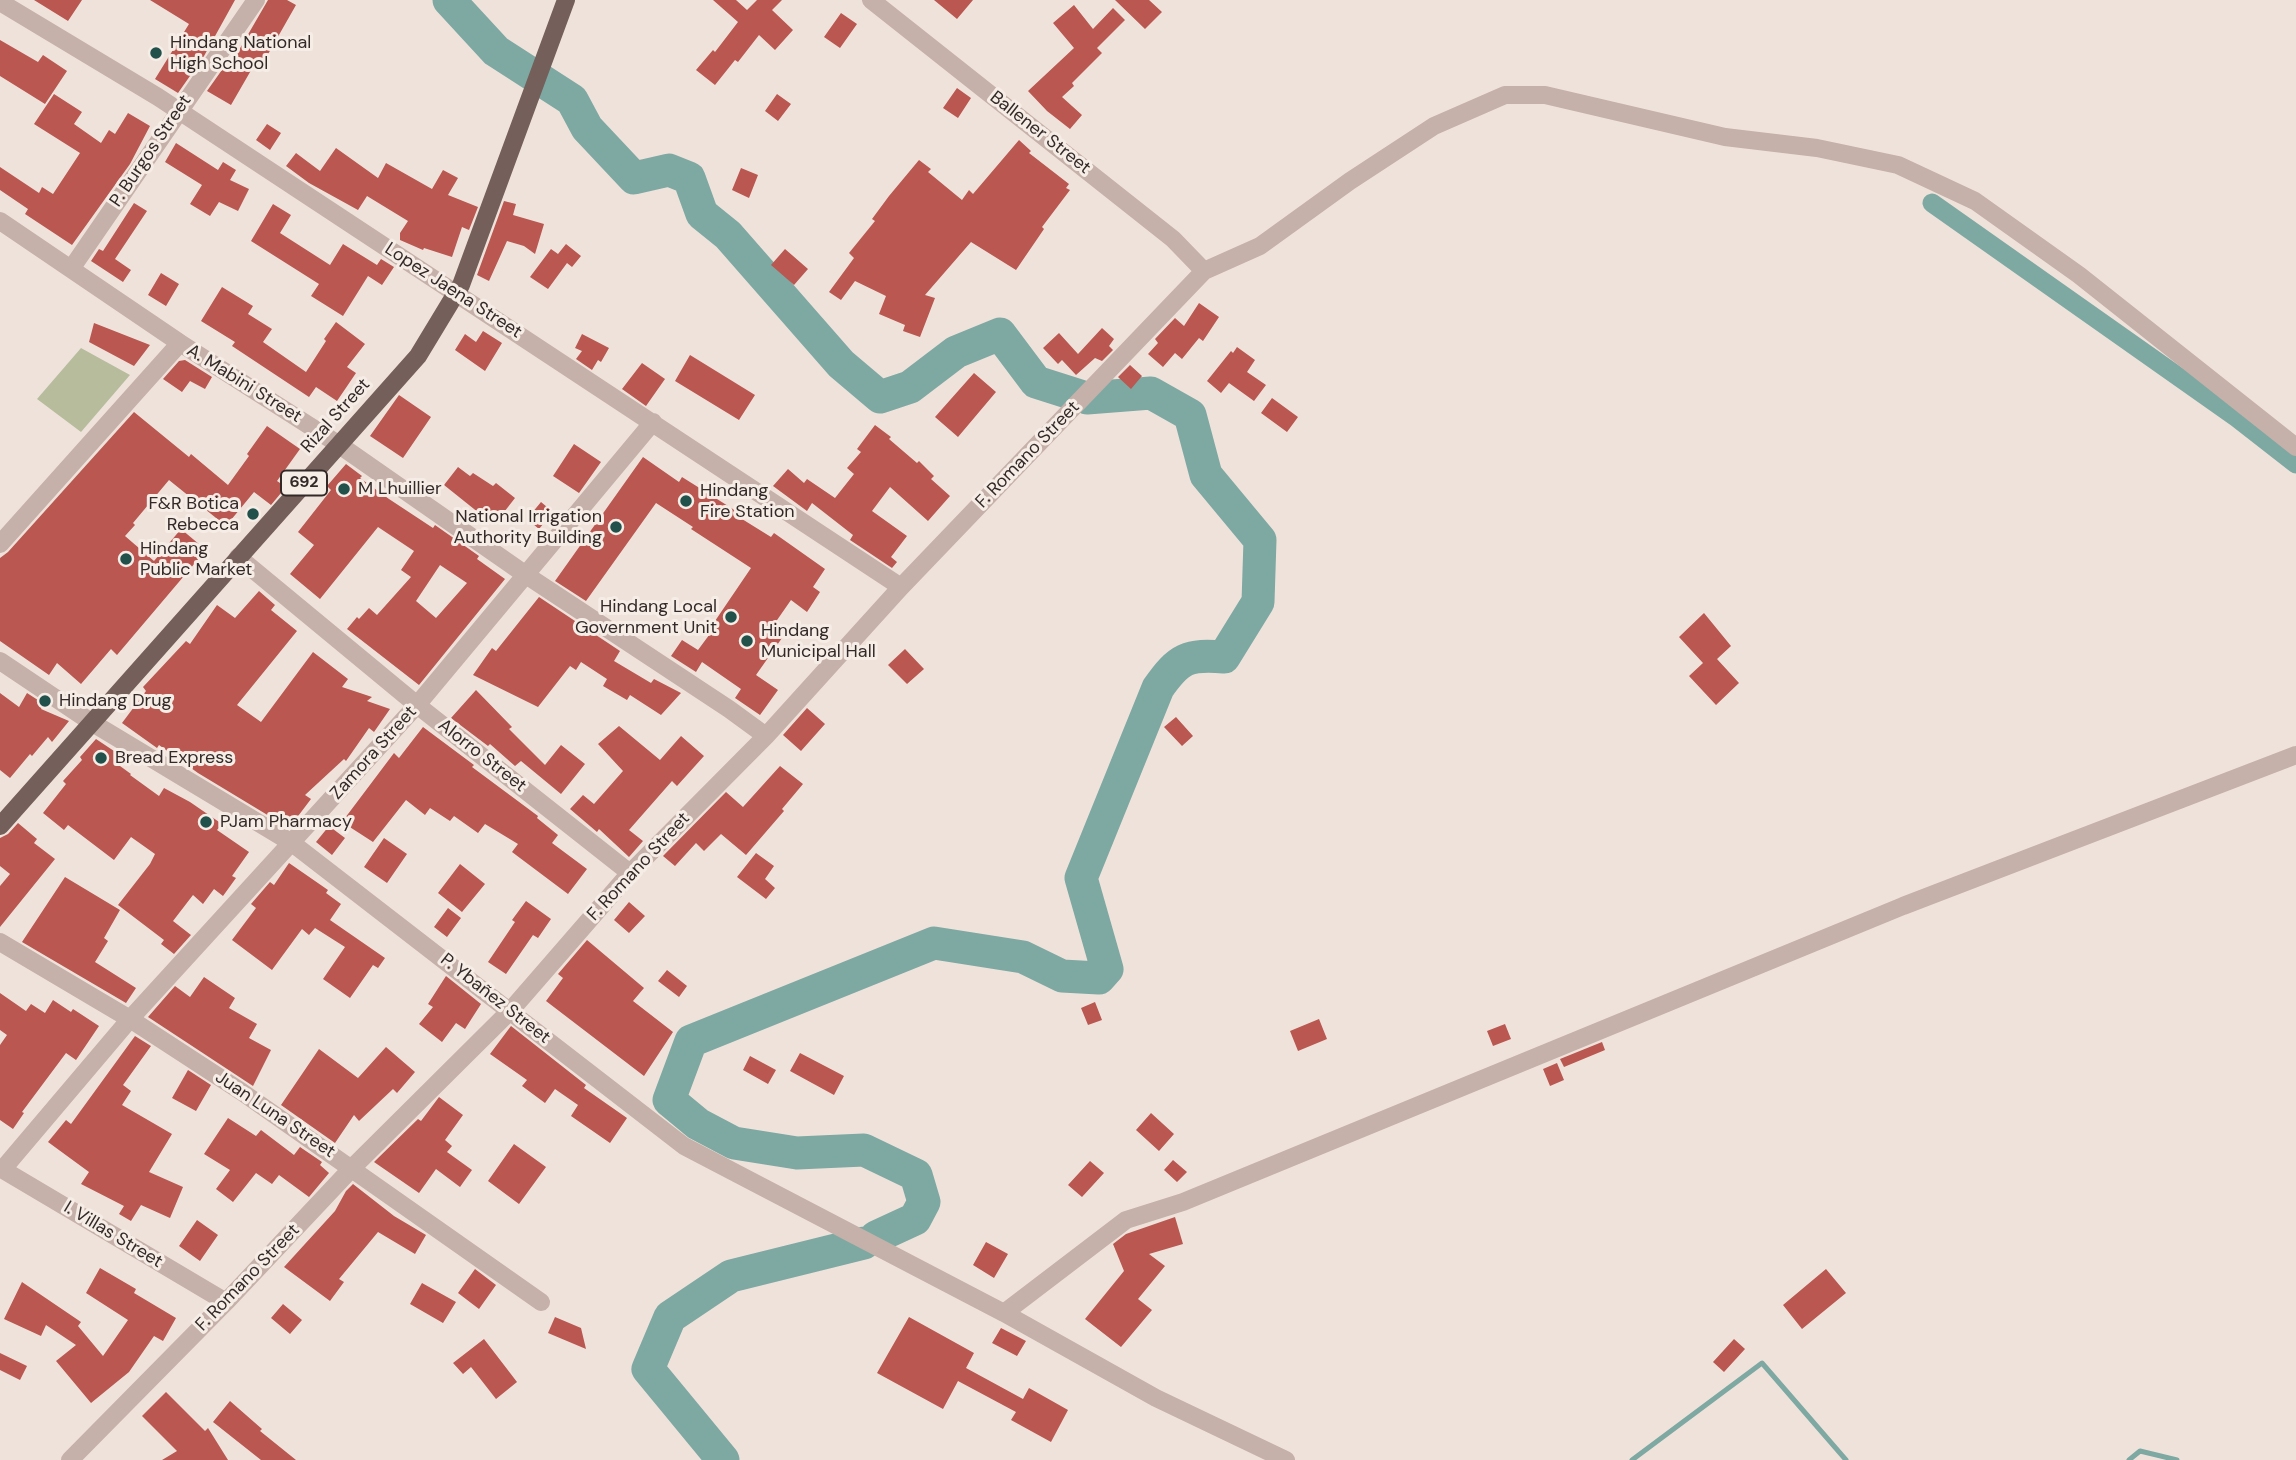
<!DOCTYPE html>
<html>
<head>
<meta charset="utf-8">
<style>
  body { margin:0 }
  canvas { display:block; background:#efe2db }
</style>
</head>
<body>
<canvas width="2296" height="1460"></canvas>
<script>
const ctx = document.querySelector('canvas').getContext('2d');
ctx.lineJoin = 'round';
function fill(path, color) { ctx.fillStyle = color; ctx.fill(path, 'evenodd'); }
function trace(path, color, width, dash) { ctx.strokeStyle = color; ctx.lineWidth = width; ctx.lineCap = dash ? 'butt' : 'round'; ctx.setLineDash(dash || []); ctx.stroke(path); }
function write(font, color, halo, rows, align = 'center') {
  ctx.font = font + ' "DM Sans",sans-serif'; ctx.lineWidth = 6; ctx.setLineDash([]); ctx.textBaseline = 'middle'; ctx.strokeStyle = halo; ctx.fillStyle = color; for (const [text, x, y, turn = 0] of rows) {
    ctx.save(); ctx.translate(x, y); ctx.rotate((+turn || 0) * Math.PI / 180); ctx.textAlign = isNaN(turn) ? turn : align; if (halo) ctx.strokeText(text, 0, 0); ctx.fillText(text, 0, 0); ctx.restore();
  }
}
fill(new Path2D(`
  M81,348L130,375L81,432L37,399Z`), '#b7bc9d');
trace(new Path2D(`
  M1632,1460L1762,1363L1846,1460
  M2129,1460L2140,1451L2177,1460`), '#7ea9a3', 5);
trace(new Path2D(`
  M1932,203L2237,418L2296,464`), '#7ea9a3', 19);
trace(new Path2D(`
  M449,0L496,51L572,100L587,128L634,178L669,170L689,178L702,214L728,235L841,364L880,397L910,387L956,352L1000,334L1036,382L1080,396
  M876,1237L915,1219L924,1202L916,1175L864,1150L797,1153L734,1143L698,1124L669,1100L691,1041L934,943L1023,957L1062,976L1099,978L1107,969L1081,878L1158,688C1179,658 1188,654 1224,657L1258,602L1260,540L1206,475L1190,415L1151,393L1087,398
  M723,1460L648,1369L670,1317L731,1276L864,1243`), '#7ea9a3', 33);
fill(new Path2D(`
  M34,0H82L68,21Z
  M150,0H235L204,56L178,93L155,79L189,24Z
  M268,0H287L296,5L263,63L257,60L231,105L207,91L224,67L228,69Z
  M713,0H736L747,10L757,0H782L772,10L793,30L775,50L759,35L738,62L735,60L715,85L696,70L713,50L715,52L738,22Z
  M934,0H973L957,19Z
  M1115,0H1149L1162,12L1145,29Z
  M1074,5L1093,29L1113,8L1125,20L1097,48L1102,53L1072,83L1074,86L1062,97L1082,115L1070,129L1047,111L1028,91L1074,48L1053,23Z
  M841,13L857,24L840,48L824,37Z
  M0,40L38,62L43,55L67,71L45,104L0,76Z
  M957,88L971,98L958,118L943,108Z
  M54,94L82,112L74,124L101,143L109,130L115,134L128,113L150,126L130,164L72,245L25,214L28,209L0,190V167L39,193L42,187L53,194L80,153L34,124Z
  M777,94L791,104L778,121L765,111Z
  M267,124L281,133L270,150L256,140Z
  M1019,140L1031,151L1029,153L1069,184L1066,188L1070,190L1042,227L1044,229L1016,270L971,242L925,295L935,298L920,337L903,331L905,325L879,314L886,296L855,281L841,300L829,292L854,258L849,253L875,221L872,219L889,196L919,160L931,169L928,172L962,200L969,190L973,194Z
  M176,143L218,170L223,162L236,170L230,180L249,189L238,211L219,202L210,216L190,204L202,185L165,162Z
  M336,148L378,178L386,163L432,189L443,170L458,178L448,195L478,207L469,230L462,227L452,257L424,248L423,250L400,240V233L408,221L367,196L358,210L309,183L286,166L296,153L320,171Z
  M741,168L758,175L749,198L732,190Z
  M504,201L516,204L513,215L544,224L535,254L524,246L507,241L489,281L477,275Z
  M134,203L147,211L115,259L131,270L123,282L91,261L99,249L103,251Z
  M273,204L291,215L280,233L330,265L343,244L377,265L381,259L394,267L382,285L368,276L343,316L311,296L319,284L251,241Z
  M566,244L581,256L572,267L567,263L548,289L530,277L551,249L558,254Z
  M785,249L808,269L794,285L771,265Z
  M161,273L179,284L166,306L148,295Z
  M222,287L253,306L248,314L272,329L263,342L306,372L326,341L324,339L336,322L365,344L347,367L356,373L337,401L316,387L309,397L232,346L235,342L201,321Z
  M1199,303L1219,317L1203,341L1199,338L1182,359L1175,353L1163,367L1148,354L1158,343L1155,339L1175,318L1184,326Z
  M94,323L150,345L134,366L89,342Z
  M1102,328L1114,339L1109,346L1113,350L1102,361L1095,358L1076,375L1062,360L1058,364L1043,348L1059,333L1078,354Z
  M483,331L502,343L485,371L455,350L465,334L476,342Z
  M582,334L609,348L601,362L598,360L592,370L576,359L582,351L575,348Z
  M1237,347L1255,360L1247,372L1266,385L1254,401L1229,383L1221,393L1207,381L1231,351L1233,353Z
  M690,355L755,395L739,420L675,381Z
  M185,360L212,377L205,389L190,381L182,392L163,379L179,361Z
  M642,363L665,379L646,406L622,389Z
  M1130,365L1142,376L1131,389L1118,377Z
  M974,373L996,392L958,437L935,417Z
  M399,395L431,417L403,458L370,436Z
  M1272,398L1298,417L1287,432L1261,413Z
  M134,412L189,457L191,454L228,485L249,456L247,454L267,426L300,449L277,481L286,487L271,505L254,492L226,526L169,480L133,523L135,525L125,536L154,561L181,529L206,550L117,655L111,649L81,684L57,663L49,675L0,641V558L8,552Z
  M875,425L891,437L889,439L917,463L919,461L934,476L931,479L950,496L928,521L890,487L872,511L907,536L891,557L897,562L892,568L850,540L853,535L812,503L807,511L773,486L788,469L804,483L807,479L835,498L854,474L847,468L861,452L857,449Z
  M574,444L601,462L579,493L553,476Z
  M643,457L679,482L682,477L744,516L742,519L771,537L774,533L825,569L813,587L820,592L807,612L791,600L775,623L780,627L775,633L782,638L756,675L778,690L760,715L735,698L741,689L702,662L696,672L671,656L682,640L698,650L718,623L715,621L751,568L691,529L693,527L656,503L586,601L555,581Z
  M346,464L362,476L360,478L389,499L433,528L435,525L479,556L477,559L505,579L419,685L347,629L357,617L359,619L369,608L377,615L411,577L401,570L414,551L378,527L320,599L290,574L314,545L298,532L331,490L327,486ZM440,565L467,583L436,618L416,601Z
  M458,467L470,476L473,473L493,486L496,483L515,498L494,525L444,485Z
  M541,502L553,512L539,529L527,519Z
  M259,591L275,605L271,610L297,631L237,705L261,722L313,652L348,679L342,687L372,697L367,701L390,709L374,732L369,728L346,761L344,759L305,795L311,799L289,828L198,773L159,745L157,748L122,723L146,691L143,687L186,641L190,644L217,605L235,618Z
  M539,597L620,651L614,661L651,683L654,679L681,693L661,715L630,695L627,700L603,686L607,679L581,662L576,670L570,666L538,707L473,675L492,648L496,651Z
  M1704,613L1731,646L1717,659L1739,683L1716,705L1689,676L1703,663L1679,637Z
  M905,649L924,669L907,684L888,665Z
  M476,690L512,727L509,729L545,765L561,745L585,764L561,794L521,761L515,766L490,744L488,746L451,718Z
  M0,693L19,707L27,693L44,704L41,709L69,721L52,742L48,737L32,756L30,754L10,778L0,770Z
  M807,708L825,724L801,751L783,735Z
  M1176,717L1193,736L1182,746L1164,727Z
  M619,726L660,760L681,736L704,756L677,786L672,781L629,830L643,841L629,857L599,829L597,832L570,809L583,795L594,804L623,771L598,744Z
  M423,727L474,765L472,767L538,816L537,818L558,835L552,843L587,869L568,894L512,852L518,844L485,824L478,833L454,816L450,821L430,808L425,815L406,800L373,842L342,822L394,753L399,758Z
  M96,739L126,759L120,766L131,774L130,775L159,796L164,788L190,802L222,824L217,830L249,852L232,876L236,878L223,896L214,889L203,904L193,895L173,921L191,935L174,954L161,944L164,940L118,905L150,864L155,854L131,837L114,860L68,825L64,830L43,813L66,784L63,781L82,760L80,757Z
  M780,766L803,784L782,809L784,811L746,855L721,834L704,851L696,843L675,866L663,856L726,792L743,807Z
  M18,823L37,839L34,843L55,859L0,927V886L10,874L0,866V838L8,834Z
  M329,826L345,838L332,855L316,842Z
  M384,838L407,854L387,883L364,867Z
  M756,853L774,866L765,879L775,888L766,899L737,877Z
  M289,863L328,890L326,893L341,904L330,920L385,958L378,968L373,965L350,998L323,979L345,947L315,928L309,935L302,929L272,970L232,940L256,908L251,904L270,882L274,885Z
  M460,864L485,884L462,912L438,893Z
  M65,877L120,910L104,938L108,941L95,962L136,988L126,1003L22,942Z
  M526,901L551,919L538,938L533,935L506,974L488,962L515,922L512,920Z
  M629,902L645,916L629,933L614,920Z
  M448,908L461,918L447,937L434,927Z
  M587,940L644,988L633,1001L673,1032L644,1076L546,1001L563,978L558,974Z
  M667,970L687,986L679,997L658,981Z
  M446,976L481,1004L465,1029L456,1023L442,1042L419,1024L433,1007L428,1004Z
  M204,977L235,998L229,1008L257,1024L249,1038L271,1050L253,1086L148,1017L175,986L190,997Z
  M0,993L26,1011L31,1004L45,1013L53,1000L71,1012L73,1009L99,1026L76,1060L66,1053L22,1112L24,1113L13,1129L0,1120V1045L7,1035L0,1030Z
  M1095,1002L1102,1020L1088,1025L1081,1008Z
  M1319,1019L1327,1039L1298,1051L1290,1031Z
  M1505,1024L1511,1039L1493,1046L1487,1031Z
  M511,1026L586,1085L584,1088L627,1118L610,1143L571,1116L578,1105L555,1089L545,1103L522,1086L527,1080L490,1054Z
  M135,1036L151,1046L123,1085L131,1091L122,1105L172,1134L149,1172L183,1187L170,1218L141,1205L131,1221L119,1214L124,1206L81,1184L89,1172L48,1142L66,1120L71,1124Z
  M1602,1042L1605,1050L1564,1067L1560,1059Z
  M386,1047L415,1072L397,1093L393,1089L359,1121L354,1115L335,1143L281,1105L319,1049L358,1078Z
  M800,1053L844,1076L834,1095L790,1071Z
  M750,1056L776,1070L768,1084L743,1070Z
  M1557,1063L1564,1080L1550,1086L1543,1069Z
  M188,1070L211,1085L196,1111L172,1098Z
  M439,1097L463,1115L445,1140L452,1146L447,1152L472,1170L460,1187L436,1169L419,1193L374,1162L418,1119L421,1121Z
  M1151,1113L1174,1134L1159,1151L1136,1130Z
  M228,1118L256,1136L261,1130L294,1155L300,1147L322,1162L320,1165L329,1173L309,1197L279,1175L272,1184L256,1173L233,1202L216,1189L230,1170L204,1154Z
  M514,1144L546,1167L519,1204L488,1181Z
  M1173,1160L1187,1172L1177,1182L1164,1170Z
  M1090,1161L1104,1173L1082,1197L1068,1185Z
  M353,1184L394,1216L426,1235L415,1254L378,1232L339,1279L344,1282L330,1301L284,1267L335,1211L346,1191Z
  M1175,1217L1183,1244L1149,1254L1165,1266L1138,1299L1152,1310L1121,1347L1085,1319L1124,1271L1113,1244L1126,1234Z
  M197,1220L218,1235L200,1261L179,1246Z
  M986,1242L1008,1254L994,1278L973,1265Z
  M100,1268L136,1289L134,1293L176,1318L163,1341L154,1336L129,1372L91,1403L56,1361L76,1345L46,1325L41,1336L4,1319L22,1282L81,1322L78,1326L103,1356L128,1320L86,1293Z
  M475,1269L496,1285L479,1309L458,1293Z
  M1826,1269L1846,1293L1802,1329L1783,1305Z
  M422,1283L456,1302L443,1323L410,1304Z
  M283,1304L302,1320L290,1334L271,1318Z
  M555,1317L581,1328L586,1349L548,1333Z
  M909,1317L974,1353L966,1368L1023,1399L1029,1388L1068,1410L1051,1442L1011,1420L1016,1412L958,1381L943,1409L877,1373Z
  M1001,1328L1026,1341L1017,1356L992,1343Z
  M484,1339L517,1382L496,1399L471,1367L463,1374L453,1363Z
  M1734,1339L1745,1349L1724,1372L1713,1362Z
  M0,1353L27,1366L20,1380L0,1370Z
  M166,1392L205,1431L208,1428L228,1460H162L177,1451L142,1416Z
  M230,1401L262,1429L260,1431L296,1460H261L213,1422Z`), '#b95750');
trace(new Path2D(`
  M871,0L1173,239L1204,271
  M0,2L158,97L901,587
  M0,221L180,343L338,444L526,575L729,709L766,736
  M71,269L256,0
  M0,544L180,343
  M238,557L417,705L630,873
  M0,661L91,722L292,843L684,1146L1004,1313L1156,1398L1286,1460
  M0,942L130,1019L242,1092L541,1302
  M0,1168L226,1302
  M3,1169L130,1019L417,705L653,422
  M1004,1313L1126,1220L1183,1202L1903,906L2296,755
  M70,1460L226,1302L352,1168L511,1010L630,873L766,736L901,587L1204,271L1260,246L1350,181L1434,126L1505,95H1545L1725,137L1817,148L1898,165L1975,201L2079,275L2296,447`), '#c5b1a9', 18);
trace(new Path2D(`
  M0,826L418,356L461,285L566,0`), '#745f5b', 18);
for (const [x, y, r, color] of [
  [156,53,7,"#22504b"],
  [344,489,7,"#22504b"],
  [686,501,7,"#22504b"],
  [253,514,7,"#22504b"],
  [616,527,7,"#22504b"],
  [126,559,7,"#22504b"],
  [731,617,7,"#22504b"],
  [747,641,7,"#22504b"],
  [45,701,7,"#22504b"],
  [101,758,7,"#22504b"],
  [206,822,7,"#22504b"]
]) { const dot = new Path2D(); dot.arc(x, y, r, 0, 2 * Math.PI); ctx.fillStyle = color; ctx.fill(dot); trace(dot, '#f7ede7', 2.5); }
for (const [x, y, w] of [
  [304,483,46]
]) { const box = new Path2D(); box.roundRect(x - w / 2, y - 12.5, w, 25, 5); ctx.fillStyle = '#f7ede7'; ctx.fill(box); trace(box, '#332a28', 2); }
write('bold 16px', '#332a28', null, [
  ["692",304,483]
]);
write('18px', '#332a28', '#f7ede7', [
  ["Hindang National",170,43],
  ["High School",170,64],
  ["M Lhuillier",358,489],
  ["Hindang",700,491],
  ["Fire Station",700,512],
  ["F&R Botica",239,504,"right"],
  ["Rebecca",239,525,"right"],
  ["National Irrigation",602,517,"right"],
  ["Authority Building",602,538,"right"],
  ["Hindang",140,549],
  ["Public Market",140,570],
  ["Hindang Local",717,607,"right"],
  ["Government Unit",717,628,"right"],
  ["Hindang",761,631],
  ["Municipal Hall",761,652],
  ["Hindang Drug",59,701],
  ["Bread Express",115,758],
  ["PJam Pharmacy",220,822]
], 'left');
write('18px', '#332a28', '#f7ede7', [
  ["Ballener Street",1040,133,38],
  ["P. Burgos Street",151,151,-56],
  ["Lopez Jaena Street",453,291,33],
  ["A. Mabini Street",244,384,32],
  ["Rizal Street",336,416,-48],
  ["F. Romano Street",1028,455,-46],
  ["Zamora Street",374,753,-48],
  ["Alorro Street",482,756,38],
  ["F. Romano Street",639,867,-47],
  ["P. Ybañez Street",495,999,38],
  ["Juan Luna Street",275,1115,34],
  ["I. Villas Street",113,1235,31],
  ["F. Romano Street",248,1278,-46]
]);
</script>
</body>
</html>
